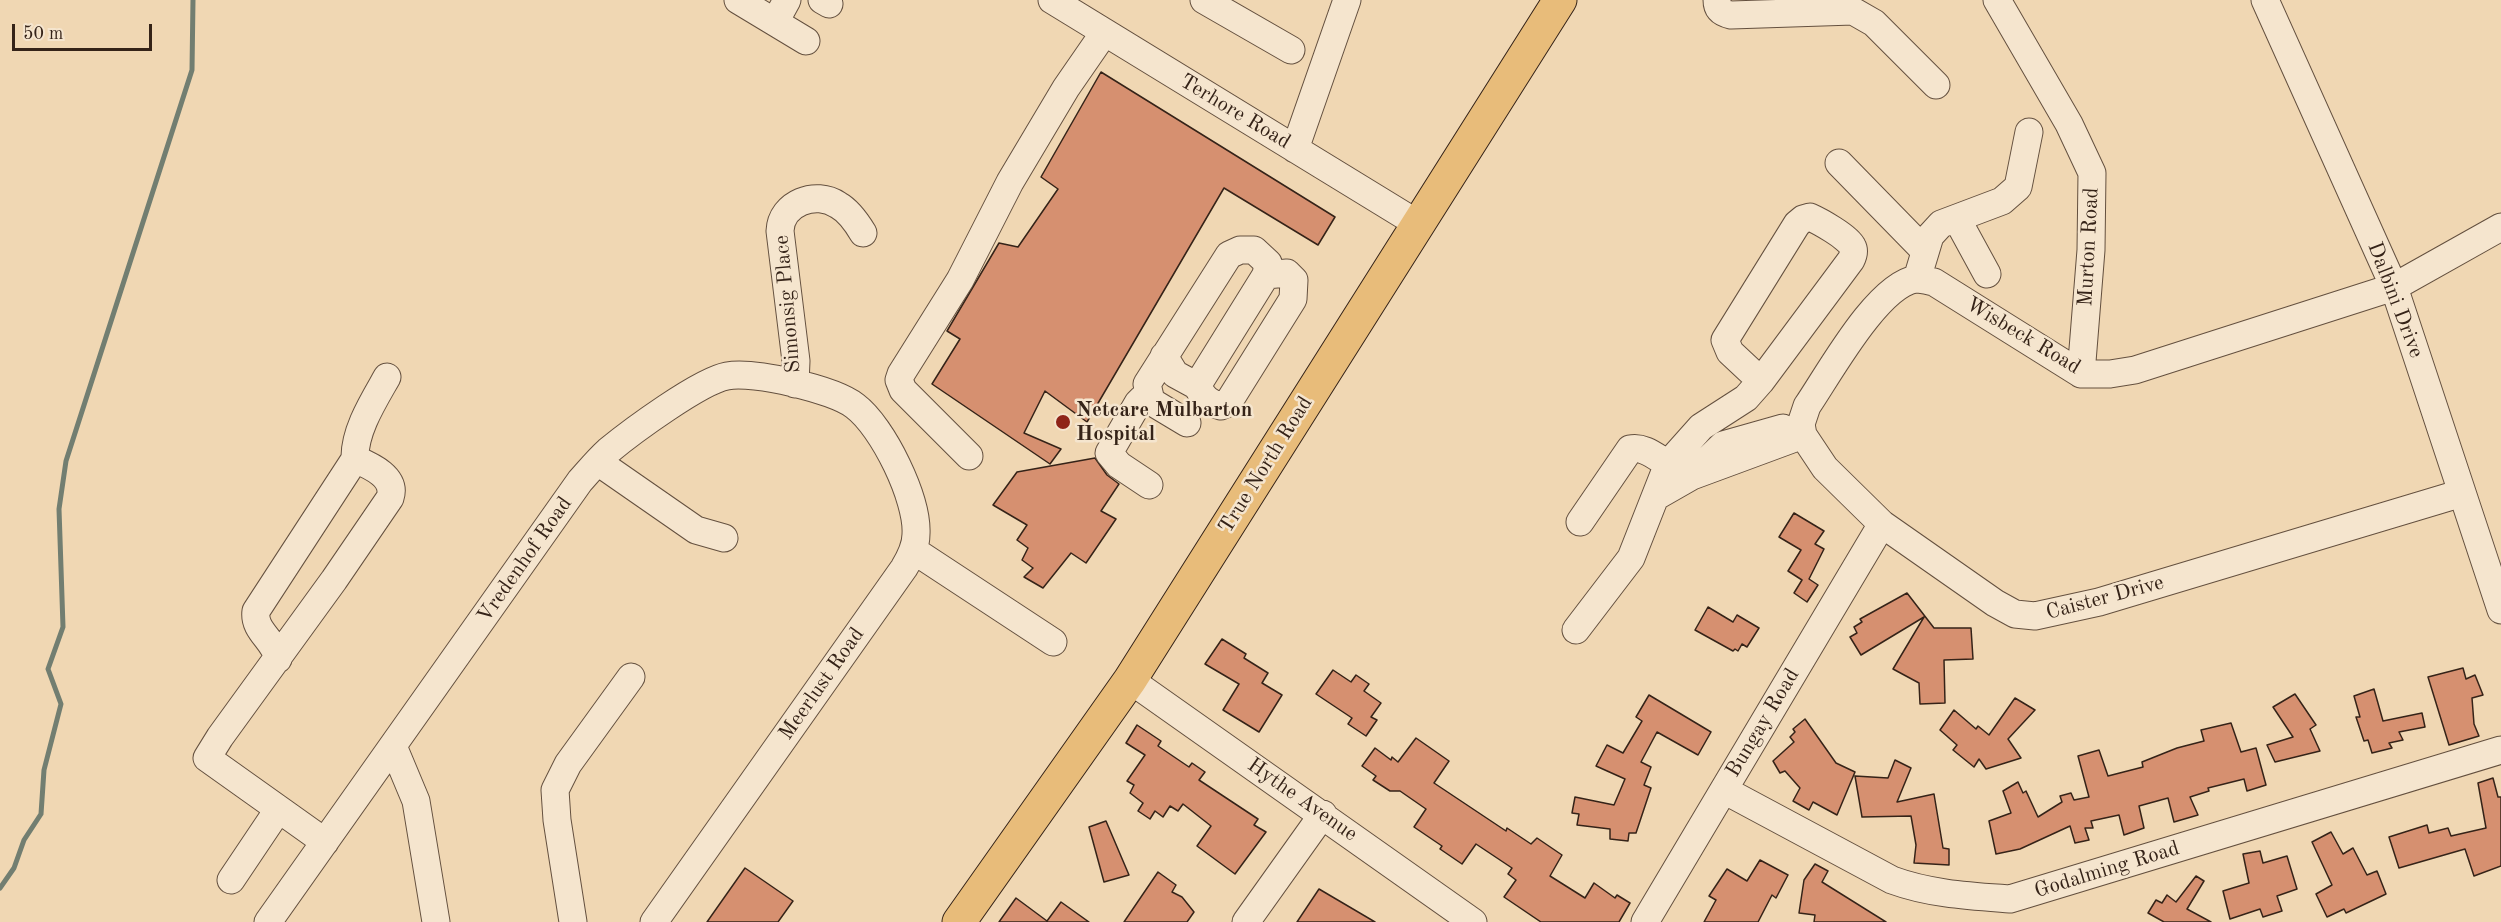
<!DOCTYPE html>
<html>
<head>
<meta charset="utf-8">
<style>
  body { margin:0 }
  #map { position:relative; width:2501px; height:922px; overflow:hidden; background:#f0d7b3; font-family:"Old Standard TT",serif }
  canvas { display:block }
  .scale { position:absolute; left:12px; top:24px; width:140px; height:27px; box-sizing:border-box; border:3px solid #352318; border-top:0; padding-left:8px; font-size:18px; line-height:21px; white-space:nowrap; color:#352318; -webkit-text-stroke:4px #f5e5ce; paint-order:stroke }
</style>
</head>
<body>
<div id="map">
<canvas width="2501" height="922"></canvas>
<div class="scale">50 m</div>
</div>
<script>
const ctx = document.querySelector('canvas').getContext('2d');
ctx.lineJoin = 'round';
function trace(path, color, width, dash) { ctx.strokeStyle = color; ctx.lineWidth = width; ctx.lineCap = dash ? 'butt' : 'round'; ctx.setLineDash(dash || []); ctx.stroke(path); }
function fill(path, color) { ctx.fillStyle = color; ctx.fill(path, 'evenodd'); }
function write(font, color, halo, rows, align = 'center') {
  ctx.font = font + ' "Old Standard TT",serif'; ctx.lineWidth = 5; ctx.setLineDash([]); ctx.textBaseline = 'middle'; ctx.strokeStyle = halo; ctx.fillStyle = color; for (const [text, x, y, turn = 0] of rows) {
    ctx.save(); ctx.translate(x, y); ctx.rotate((+turn || 0) * Math.PI / 180); ctx.textAlign = isNaN(turn) ? turn : align; if (halo) ctx.strokeText(text, 0, 0); ctx.fillText(text, 0, 0); ctx.restore();
  }
}
trace(new Path2D(`
  M0,888L14,868L24,840L41,814L44,770L61,704L48,669L63,627L59,509L66,461L192,70L193,0`), '#727e71', 5);
const building = new Path2D(`
  M1101,72L1335,217L1318,245L1224,188L1087,422L1045,391L1024,433L1061,449L1050,464L932,384L960,339L947,331L999,243L1018,247L1058,189L1041,177Z
  M1095,458L1107,475L1119,484L1101,511L1116,519L1086,563L1071,553L1043,588L1024,577L1033,568L1022,560L1028,548L1017,540L1027,525L993,505L1017,472Z
  M1794,513L1824,531L1815,544L1824,549L1809,579L1818,585L1807,602L1794,593L1802,580L1788,571L1801,550L1779,537Z
  M1907,593L1934,628H1971L1973,659L1944,660L1945,703L1920,704L1919,683L1893,669L1924,617L1861,655L1850,637L1857,633L1854,627L1862,622L1860,619Z
  M1708,607L1733,622L1737,615L1759,628L1747,647L1742,644L1738,651L1735,649L1733,651L1695,630Z
  M1222,639L1246,654L1244,658L1268,673L1262,683L1282,695L1259,732L1223,710L1239,684L1205,664Z
  M2463,668L2466,679L2475,675L2483,695L2472,698L2474,724L2479,736L2449,745L2428,677Z
  M1333,670L1351,682L1356,675L1369,684L1364,691L1381,703L1371,717L1377,720L1366,736L1348,724L1352,718L1316,694Z
  M2374,689L2383,721L2422,713L2425,727L2399,732L2403,740L2389,743L2392,748L2372,753L2368,740L2364,741L2356,717H2360L2354,696Z
  M2295,694L2316,725L2310,729L2320,751L2275,762L2267,745L2293,737L2273,707Z
  M1649,695L1711,732L1698,755L1657,732L1641,762L1651,767L1644,785L1651,788L1636,833H1629L1628,841L1610,839V829L1577,825L1579,814L1572,813L1575,797L1614,805L1625,779L1596,766L1607,745L1623,753L1642,721L1636,717Z
  M2015,698L2035,710L2008,739L2021,758L1986,769L1979,759L1974,767L1953,750L1957,745L1940,730L1954,710L1976,729L1978,726L1989,735Z
  M1805,719L1836,763L1855,772L1837,815L1813,802L1809,810L1793,801L1800,788L1785,771L1780,773L1773,761L1794,742L1790,737L1795,732L1793,729Z
  M2231,723L2241,752L2256,748L2266,785L2247,791L2244,779L2208,788L2209,791L2190,797L2198,815L2174,822L2168,798L2139,806L2144,828L2124,835L2119,815L2091,821L2093,828H2085L2089,840L2075,843L2070,826L2020,849L1996,854L1989,821L2011,813L2003,791L2018,782L2023,793L2026,791L2038,817L2062,802L2060,796L2071,793L2074,800L2089,797L2078,756L2099,750L2108,776L2143,767L2142,762L2177,748L2204,741L2201,730Z
  M1137,725L1161,741L1158,746L1189,767L1192,763L1205,772L1199,780L1258,819L1254,825L1266,832L1235,874L1197,846L1211,826L1183,804L1178,811L1170,806L1163,817L1155,811L1150,819L1138,811L1143,803L1130,793L1134,785L1127,781L1145,755L1126,743Z
  M1416,738L1449,761L1434,783L1506,831L1507,828L1531,844L1537,838L1562,855L1550,876L1585,898L1594,883L1615,898L1617,895L1630,903L1619,922H1541L1504,897L1516,880L1508,874L1512,868L1476,844L1462,864L1440,849L1442,846L1414,827L1426,809L1400,791H1390L1373,780L1376,776L1362,766L1375,748L1391,760L1392,757L1398,762Z
  M1895,760L1911,768L1897,802L1934,794L1943,848L1949,849V865L1914,863L1916,845L1911,816L1862,817L1855,776L1888,778Z
  M2493,778L2498,797H2501V866L2474,876L2465,849L2399,868L2389,837L2427,825L2429,833L2448,828L2451,836L2486,828L2478,783Z
  M1106,821L1129,875L1104,882L1089,827Z
  M2331,832L2343,854L2353,848L2367,875L2377,871L2386,894L2346,913L2344,909L2327,917L2316,894L2332,885L2312,842Z
  M2260,851L2263,863L2287,856L2297,889L2277,896L2282,911L2263,917L2260,909L2230,919L2223,891L2249,883L2243,854Z
  M1760,860L1788,875L1776,898L1772,895L1758,922H1704L1716,900L1709,896L1727,869L1747,881Z
  M1815,864L1828,871L1822,882L1886,922H1814L1815,915L1799,913L1804,880Z
  M745,868L793,901L778,922H707Z
  M1158,872L1176,885L1172,892L1182,897L1194,912L1187,922H1124Z
  M2196,876L2204,881L2187,909L2211,922H2164L2148,913L2156,900L2162,903L2167,895L2176,902Z
  M1319,889L1375,922H1297Z
  M1016,898L1047,921L1061,902L1089,922H999Z`);
fill(building, '#d69070');
trace(building, '#352318', 1.5);
const minor = new Path2D(`
  M738,0L806,41
  M822,0L829,4
  M1052,0L1418,224
  M1204,0L1291,50
  M1717,0C1717,10 1722,13 1731,15L1853,11L1874,23L1936,85
  M1997,0L2069,124L2092,173L2091,250L2081,374
  M2265,0L2394,287L2501,610
  M775,22L787,0
  M1295,149L1347,0
  M1839,163L1924,250
  M1957,219L1987,274
  M1917,279L1930,236L1941,224L2002,201L2018,187L2029,132
  M795,384L796,361L780,231C781,203 816,190 838,205C849,211 857,223 863,233
  M1197,386C1203,397 1208,403 1221,406L1228,403L1293,299L1294,280L1287,273L1266,275
  M1151,401L1147,384L1229,255L1240,250H1254L1268,263L1266,275L1197,386L1175,374L1164,356
  M969,456L903,390L899,380L901,374L960,280L1010,182L1066,88L1104,33
  M598,462L696,530L724,538
  M1696,471L1723,445L1783,428
  M1149,485L1119,465L1109,453L1138,403L1142,399H1147L1187,423
  M2462,493L2099,602L2035,616L2015,614L1995,603L1882,524L1825,468L1803,435L1801,424L1807,406C1829,374 1877,285 1916,279C1921,279 1929,281 1934,282L2081,374H2110L2135,370L2394,287L2501,227
  M1657,496L1692,476L1803,435
  M1580,522L1630,449C1644,446 1656,457 1668,464
  M913,550L1053,642
  M1576,630L1631,558L1668,464L1701,427L1746,398L1761,381L1851,260C1853,256 1855,251 1852,246C1848,237 1819,221 1810,217L1803,219L1797,224L1725,340L1730,352L1761,381
  M278,659C275,640 253,631 256,611L355,459C354,431 374,400 387,377
  M1130,680L1473,922
  M393,746L416,801L436,922
  M1724,790L1892,880C1930,894 1970,896 2010,899L2501,750
  M325,842L207,758L220,737L334,580L390,498C397,477 371,466 355,459
  M231,880L278,810
  M268,922L580,481C589,471 598,460 608,451C631,432 700,381 727,376C754,371 833,389 855,406C883,427 918,499 916,534C916,547 910,558 904,568L654,922
  M573,922L557,820L555,790L568,764L631,677
  M1246,922L1323,814
  M1645,922L1882,524`);
const major = new Path2D(`
  M959,922L1130,680L1560,0`);
trace(minor, '#64503f', 29);
trace(major, '#352318', 35);
trace(minor, '#f5e5ce', 27);
trace(major, '#e8bc7a', 33);
for (const [x, y, r, color] of [
  [1063,422,8,"#8f2418"]
]) { const dot = new Path2D(); dot.arc(x, y, r, 0, 2 * Math.PI); ctx.fillStyle = color; ctx.fill(dot); trace(dot, '#f5e5ce', 2); }
write('21px', '#352318', '#f5e5ce', [
  ["Terhore Road",1235,112,31],
  ["Murton Road",2089,247,-87],
  ["Dalbini Drive",2395,300,69],
  ["Simonsig Place",788,304,-95],
  ["Wisbeck Road",2023,336,31],
  ["True North Road",1266,465,-58],
  ["Vredenhof Road",525,560,-55],
  ["Caister Drive",2105,598,-15],
  ["Meerlust Road",822,684,-55],
  ["Bungay Road",1763,723,-59],
  ["Hythe Avenue",1302,800,35],
  ["Godalming Road",2107,870,-17]
]);
write('bold 21px', '#352318', '#f5e5ce', [
  ["Netcare Mulbarton",1076,410],
  ["Hospital",1076,434]
], 'left');
</script>
</body>
</html>
